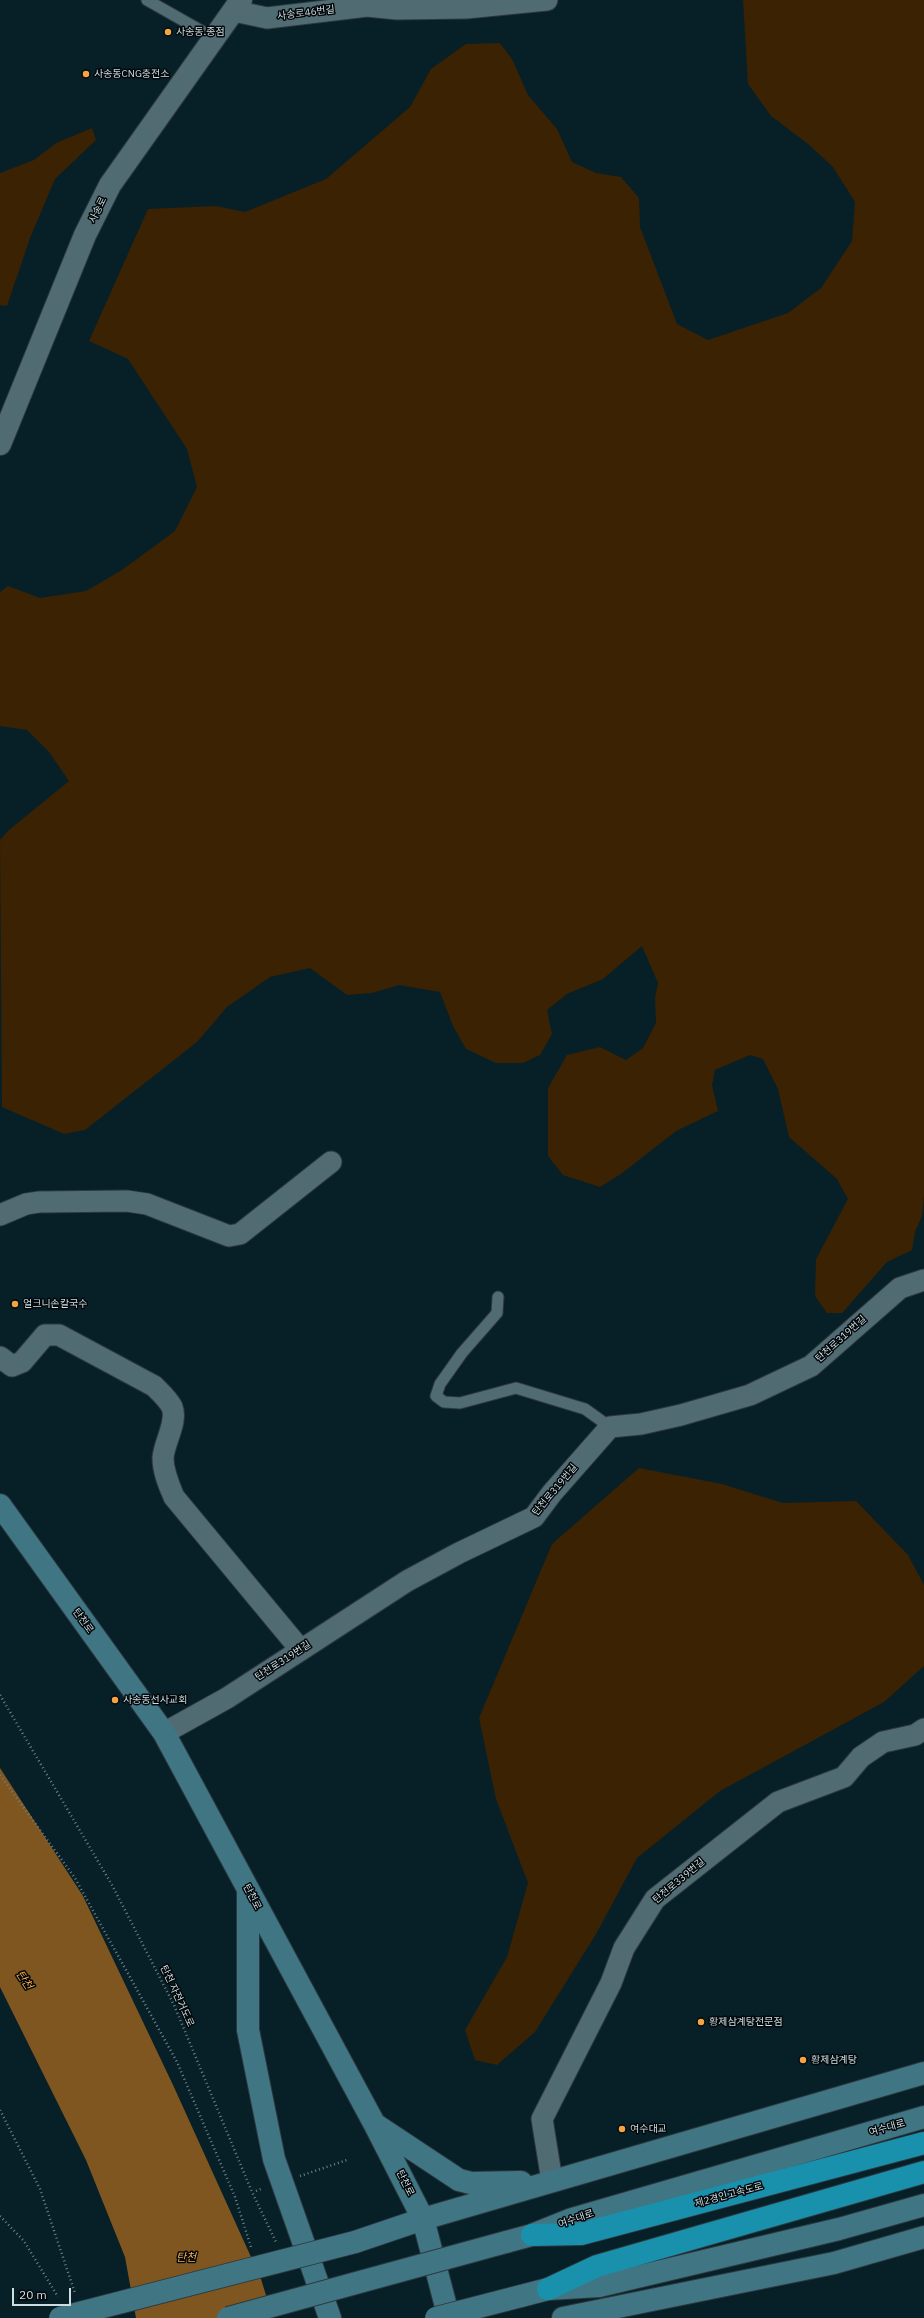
<!DOCTYPE html>
<html>
<head>
<meta charset="utf-8">
<style>
  body { margin:0 }
  #map { position:relative; width:924px; height:2318px; overflow:hidden; background:#072027; font-family:"IBM Plex Sans",sans-serif }
  canvas { display:block }
  .scale { position:absolute; left:12px; top:2288px; width:59px; height:18px; box-sizing:border-box; border:2px solid #cedde1; border-top:0; padding-left:5px; font-size:12px; line-height:14px; white-space:nowrap; color:#cedde1; -webkit-text-stroke:3px #02080b; paint-order:stroke }
</style>
</head>
<body>
<div id="map">
<canvas width="924" height="2318"></canvas>
<div class="scale">20 m</div>
</div>
<script>
const ctx = document.querySelector('canvas').getContext('2d');
ctx.lineJoin = 'round';
function fill(path, color) { ctx.fillStyle = color; ctx.fill(path, 'evenodd'); }
function trace(path, color, width, dash) { ctx.strokeStyle = color; ctx.lineWidth = width; ctx.lineCap = dash ? 'butt' : 'round'; ctx.setLineDash(dash || []); ctx.stroke(path); }
function write(font, color, halo, rows, align = 'center') {
  ctx.font = font + ' "IBM Plex Sans","Noto Sans KR",sans-serif'; ctx.lineWidth = 3; ctx.setLineDash([]); ctx.textBaseline = 'middle'; ctx.strokeStyle = halo; ctx.fillStyle = color; for (const [text, x, y, turn = 0] of rows) {
    ctx.save(); ctx.translate(x, y); ctx.rotate((+turn || 0) * Math.PI / 180); ctx.textAlign = isNaN(turn) ? turn : align; if (halo) ctx.strokeText(text, 0, 0); ctx.fillText(text, 0, 0); ctx.restore();
  }
}
fill(new Path2D(`
  M743,0H924V1196L922,1216L915,1232L912,1250L887,1262L842,1313H827L815,1296L816,1259L848,1199L837,1179L789,1137L778,1089L763,1059L750,1055L715,1070L712,1085L718,1111L676,1131L621,1174L600,1187L563,1175L548,1156V1088L567,1055L600,1047L626,1060L643,1048L656,1023L655,998L658,983L642,946L603,979L567,994L547,1010L552,1034L540,1055L523,1063H496L466,1049L453,1026L440,992L399,985L372,993L347,995L310,968L270,977L227,1007L197,1042L85,1130L64,1134L2,1107L0,840L9,830L69,781L49,752L27,730L0,726V592L8,586L40,598L86,591L122,570L175,531L197,487L187,449L128,359L89,341L148,209L216,206L245,212L326,179L410,107L431,69L466,44L500,43L512,59L528,95L557,129L572,162L596,173L621,177L639,198L640,227L677,324L708,340L788,313L821,288L852,241L855,202L833,167L808,144L771,116L748,84Z
  M92,128L96,140L55,179L30,238L7,306L0,305V173L34,160L56,143Z
  M639,1468L722,1484L783,1503L856,1501L908,1555L924,1585V1666L884,1702L720,1791L637,1858L596,1934L535,2032L497,2065L475,2060L465,2030L507,1957L528,1883L496,1799L479,1718L552,1544Z`), '#3a2202');
fill(new Path2D(`
  M0,1768L83,1896L173,2085L261,2279L273,2318H136L125,2257L86,2160L0,1987Z`), '#805620');
const service = new Path2D(`
  M147,0L214,38
  M498,1297L497,1313L462,1353L440,1384L436,1396L444,1402L460,1403L516,1388L585,1409L610,1427`);
const minor = new Path2D(`
  M234,11L267,18L367,6L397,9L466,8L547,0
  M0,1215L26,1204L39,1202L127,1201L147,1204L229,1236L240,1234L331,1162
  M0,1357L12,1366L22,1362L45,1335H59L154,1386C160,1392 168,1399 172,1407C178,1422 164,1442 163,1458C163,1472 169,1485 174,1497L300,1649
  M164,1733L227,1698L407,1581L459,1553L534,1517L552,1493L610,1427L641,1424L681,1415L750,1395L811,1366L900,1288L924,1280
  M552,2181L542,2119L611,1983L624,1948L655,1899L778,1802L844,1777L861,1757L883,1742L915,1735L924,1729`);
const tertiary = new Path2D(`
  M0,444L85,235L110,185L241,0`);
const secondary = new Path2D(`
  M0,1505L164,1733L375,2125L423,2219L449,2318
  M248,1892V2030L274,2159L330,2318
  M376,2125L459,2180L471,2183L521,2182
  M355,2242L423,2219L924,2073
  M506,2242L532,2235L572,2219L924,2117
  M521,2296L548,2289L599,2286L839,2229L924,2205
  M563,2318L834,2263L924,2237`);
const motorway = new Path2D(`
  M532,2235L581,2234L924,2143
  M548,2289L597,2266L924,2172`);
trace(service, '#2d383e', 13);
trace(minor, '#2d383e', 23);
trace(tertiary, '#2d383e', 24);
trace(secondary, '#2d383e', 24);
trace(motorway, '#2d383e', 24);
trace(new Path2D(`
  M0,1695L112,1885L174,2005L252,2192L276,2242
  M0,1775L75,1878L177,2062L235,2197L251,2247
  M0,2110L40,2189L75,2293
  M300,2176L347,2160
  M256,2191L263,2188
  M0,2216L24,2241L58,2297`), '#6e8287', 2.5, [1, 3]);
trace(service, '#516b73', 11);
trace(minor, '#516b73', 21);
trace(tertiary, '#516b73', 22);
trace(secondary, '#407684', 22);
trace(motorway, '#1990ac', 22);
const secondaryBridge = new Path2D(`
  M60,2318L355,2242
  M228,2318L506,2242
  M436,2318L521,2296`);
trace(secondaryBridge, '#2d383e', 24, []);
trace(secondaryBridge, '#407684', 22);
for (const [x, y, r, color] of [
  [168,32,4,"#f2a542"],
  [86,74,4,"#f2a542"],
  [15,1304,4,"#f2a542"],
  [115,1700,4,"#f2a542"],
  [701,2022,4,"#f2a542"],
  [803,2060,4,"#f2a542"],
  [622,2129,4,"#f2a542"]
]) { const dot = new Path2D(); dot.arc(x, y, r, 0, 2 * Math.PI); ctx.fillStyle = color; ctx.fill(dot); trace(dot, '#02080b', 1.5); }
write('10px', '#cedde1', '#02080b', [
  ["사송로46번길",306,13,-7],
  ["사송로",98,210,-64],
  ["탄천로319번길",841,1339,-42],
  ["탄천로319번길",555,1490,-50],
  ["탄천로",83,1621,54],
  ["탄천로319번길",283,1661,-33],
  ["탄천로339번길",679,1881,-40],
  ["탄천로",252,1897,62],
  ["탄천 자전거도로",177,1996,65],
  ["여수대로",887,2128,-16],
  ["탄천로",405,2183,63],
  ["제2경인고속도로",729,2195,-15],
  ["여수대로",576,2219,-19]
]);
write('10px', '#cedde1', '#02080b', [
  ["사송동.종점",176,32],
  ["사송동CNG충전소",94,74],
  ["얼크니손칼국수",23,1304],
  ["사송동선사교회",123,1700],
  ["황제삼계탕전문점",709,2022],
  ["황제삼계탕",811,2060],
  ["여수대교",630,2129]
], 'left');
write('italic 11px', '#f9ad4f', '#02080b', [
  ["탄천",24,1980,56],
  ["탄천",186,2258]
]);
</script>
</body>
</html>
